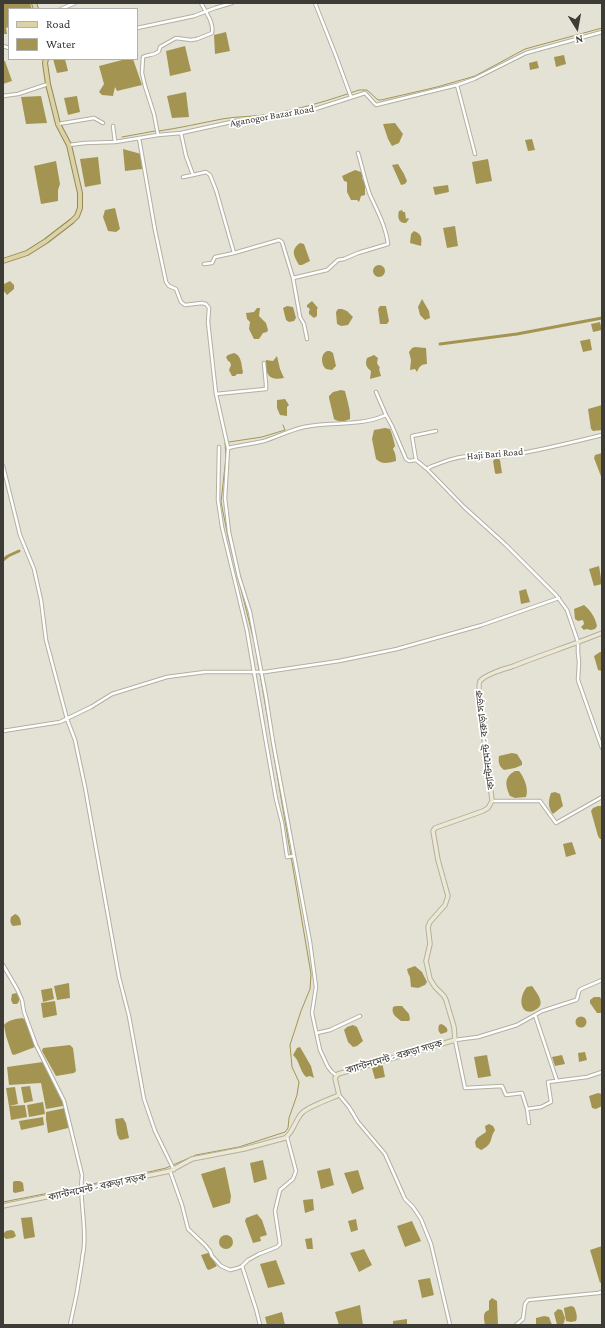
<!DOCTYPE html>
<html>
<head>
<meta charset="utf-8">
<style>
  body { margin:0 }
  #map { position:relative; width:605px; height:1328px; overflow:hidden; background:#e4e2d5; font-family:"Crimson Pro",serif }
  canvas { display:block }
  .frame { position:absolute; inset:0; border:4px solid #3c3b36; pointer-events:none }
  .legend { position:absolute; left:8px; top:8px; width:130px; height:52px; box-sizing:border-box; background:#fff; border:1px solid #b1b1af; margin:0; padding:5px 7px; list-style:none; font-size:12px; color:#3c3b36 }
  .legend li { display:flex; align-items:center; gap:8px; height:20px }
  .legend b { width:20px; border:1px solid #b1b1af }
  .north { position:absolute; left:557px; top:8px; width:40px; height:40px; -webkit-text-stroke:3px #fff; paint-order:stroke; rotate:169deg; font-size:11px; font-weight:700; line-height:16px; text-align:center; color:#3c3b36 }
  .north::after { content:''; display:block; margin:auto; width:14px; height:18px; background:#3c3b36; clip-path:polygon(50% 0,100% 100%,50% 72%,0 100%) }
</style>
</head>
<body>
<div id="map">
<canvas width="605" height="1328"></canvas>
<div class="frame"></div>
<ul class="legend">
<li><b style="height:5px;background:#dbd2a5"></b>Road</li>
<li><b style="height:11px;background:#a39551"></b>Water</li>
</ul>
<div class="north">N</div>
</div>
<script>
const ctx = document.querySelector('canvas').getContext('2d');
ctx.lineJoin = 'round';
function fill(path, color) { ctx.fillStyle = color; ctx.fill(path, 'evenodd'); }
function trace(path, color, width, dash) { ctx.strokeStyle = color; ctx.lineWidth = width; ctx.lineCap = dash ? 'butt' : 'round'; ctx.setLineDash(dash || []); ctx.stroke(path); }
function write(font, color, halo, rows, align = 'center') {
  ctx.font = font + ' "Crimson Pro","Noto Sans Bengali",serif'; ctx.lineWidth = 3.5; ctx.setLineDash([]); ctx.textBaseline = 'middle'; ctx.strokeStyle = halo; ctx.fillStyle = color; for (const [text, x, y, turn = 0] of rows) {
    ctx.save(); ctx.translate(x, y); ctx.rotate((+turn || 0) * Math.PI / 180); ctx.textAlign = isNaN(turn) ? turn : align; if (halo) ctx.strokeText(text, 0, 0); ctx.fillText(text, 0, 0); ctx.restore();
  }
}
fill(new Path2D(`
  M3,3H30L32,9H9V27L6,28L7,34H3Z
  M226,32L230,51L215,54L214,35Z
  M185,46L191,71L170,76L166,51Z
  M564,55L566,64L556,67L554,57Z
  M53,59H65L68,71L57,73Z
  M126,59H133L142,85L117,91L115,87L113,96L102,95L99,92L104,84L99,66Z
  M3,61H5L12,81L3,84Z
  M537,61L539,68L530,70L529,63Z
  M186,92L189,117L172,118L167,96Z
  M41,96L47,123L26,124L21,97Z
  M77,96L80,112L68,115L64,98Z
  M395,123L403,134L399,143L392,146L388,139L383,124Z
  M532,139L535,150L528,151L525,140Z
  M123,149L141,154L142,169L125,171Z
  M98,157L101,184L85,187L80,159Z
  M488,159L492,181L476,184L472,162Z
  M56,161L60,184L58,190V201L41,204L34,166Z
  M398,164L404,174L407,181L405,184L401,185L392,165Z
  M355,170L361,172L363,176L362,179L365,181V195L361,196L359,202L357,200H351L347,192V182L344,181L342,176Z
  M448,185L449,192L435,195L433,187Z
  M115,208L120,229L116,232L108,231L103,217L105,210Z
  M402,210L403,212H405L406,219L408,218L409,219L406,223C399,224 397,217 399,211Z
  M455,226L458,246L447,248L443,228Z
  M414,231C422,234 422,238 421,246L410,243L411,234Z
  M300,243L304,244L310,261L302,265H299C294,256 290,250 300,243Z
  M373 271a6 6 0 1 1 12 0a6 6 0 1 1-12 0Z
  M10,281L14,285V289L7,295L3,290V283L4,284Z
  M422,299L429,311L430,318L425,320L420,315L418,307Z
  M312,301L318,308L317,309V316L314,318L309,314V311L310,309L307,307V305Z
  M287,306L293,307L296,318L294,321L289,322L286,320L283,308Z
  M380,306H386L389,321L387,324H380L378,309Z
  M257,308H260L259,316L266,323L268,330L267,332L263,333L259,339H254L249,329L250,322L247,319L246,313L254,312Z
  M338,309H342L347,311L353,317L348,325L341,326L337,324L336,312Z
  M600,322L602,330L593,332L591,324Z
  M590,339L592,350L583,352L580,341Z
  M415,347L426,348L427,364C421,364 419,367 417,372L415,369L410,370L411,360L409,352L412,348Z
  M327,351H330L333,353L336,366L332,370L326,369C321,365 320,354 327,351Z
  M234,353C242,356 241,364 243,372L242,374H237L235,376H232L229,370L231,365L230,362L228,361L226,357L228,355Z
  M374,355L378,358L377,363L380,368L379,369L381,376L370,379L371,371C366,367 365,364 367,358Z
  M277,356L280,369L284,378C269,381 265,375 266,360L273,361Z
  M341,390L345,391C347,400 351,411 350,419C344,422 338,422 334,419L329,398V396L333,392Z
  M285,399L289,405L287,407V416L280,415L277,408V400Z
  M602,405V430L593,431L591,429L588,409Z
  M385,428L390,429C392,434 394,441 395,446L393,449C395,452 396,456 396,461C387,463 383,465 376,459L372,439L374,430Z
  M602,453V479L594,458L595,455Z
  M495,459H499L500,460L502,473L496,474L495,473L493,461Z
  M599,566L602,584L594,586L589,569Z
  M526,589L530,602L521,604L519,591Z
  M584,605C591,611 595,617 597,626L595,629L591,630L586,629L584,630L581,627L584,624L583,620L578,621L575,619L574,609Z
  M600,652H602V671L598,670L594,656Z
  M512,753L517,754L522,762V765L515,768L504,770C499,766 498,762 499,756Z
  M515,771H519C524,777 529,789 526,797L515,798L510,796C505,785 504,777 515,771Z
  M555,792L560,794L563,806L553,814C548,808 548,801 551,793Z
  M598,806H602V839H600L598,836L591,811L593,808Z
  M572,842L576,854L566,857L563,844Z
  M15,914C20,916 21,920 21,925L13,926C10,923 10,921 11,917Z
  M415,966L422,972L427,982L425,985L418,988L411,987L410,977L408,973L407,969Z
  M69,983L70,998L57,1000L54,986Z
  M532,986C537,993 547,1005 535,1010C533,1012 529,1012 526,1011C518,1006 522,992 527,987Z
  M52,988L54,999L43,1002L41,990Z
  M17,993C19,997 21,1000 17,1004H13L11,1000L12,994Z
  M594,997H600L602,1000V1013H597L590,1003V1000Z
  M55,1001L57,1015L43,1018L41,1003Z
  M396,1006H402L409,1014L410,1019L409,1021H401C396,1017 391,1014 393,1007Z
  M575.5 1022a5.5 5.5 0 1 1 11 0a5.5 5.5 0 1 1-11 0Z
  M22,1018L26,1020L35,1047L14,1055L12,1054L6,1036L4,1025C8,1020 16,1019 22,1018Z
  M441,1024C444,1025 449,1028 447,1032L441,1034C438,1031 438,1029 439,1025Z
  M353,1025L357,1027L363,1041L357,1046L353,1047L348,1042L344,1030L347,1027Z
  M70,1045L73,1048L76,1071L74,1073L56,1076L42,1051L43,1048Z
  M300,1047L311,1066L314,1078L310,1076L306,1077C299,1070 300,1061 293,1055L297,1048Z
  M585,1052L587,1060L579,1062L578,1053Z
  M487,1055L491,1076L478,1078L474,1057Z
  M562,1055L565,1064L555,1066L552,1057Z
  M43,1062L53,1078L64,1105L63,1106L46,1109L41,1083L9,1085L7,1067Z
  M382,1062L385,1077L375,1079L371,1065Z
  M30,1086L33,1101L24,1103L21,1087Z
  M15,1087L18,1104L9,1106L6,1088Z
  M598,1093L602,1094V1106L596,1109L592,1108L589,1096Z
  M43,1102L45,1114L29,1117L27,1105Z
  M25,1105L27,1117L11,1120L9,1106Z
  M65,1108L68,1123V1128L48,1133L46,1119V1112Z
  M43,1117L44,1125L21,1130L19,1121Z
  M123,1118L126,1123L129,1138L121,1140L119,1139L117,1134L115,1119Z
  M489,1124L493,1126L495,1130C489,1139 494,1144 481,1150L476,1147L475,1142L477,1138L486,1132L485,1126Z
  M263,1160L267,1179L254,1183L250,1163Z
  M225,1167L231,1196L230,1203L213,1208L201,1174Z
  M330,1168L334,1185L321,1189L317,1171Z
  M358,1170L364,1189L352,1194L344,1173Z
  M15,1181H20L23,1183L24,1191L15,1193L13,1192V1182Z
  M313,1199L314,1210L305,1213L303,1200Z
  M257,1214L262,1220L267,1235L260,1237L261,1241L253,1243L245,1221L246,1218Z
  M32,1217L35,1237L24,1239L21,1218Z
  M356,1219L358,1230L351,1232L348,1221Z
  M412,1221L421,1241L405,1247L397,1226Z
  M11,1230L14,1231L16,1236L13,1238L6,1239L3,1236V1234L6,1231Z
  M219 1242a7 7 0 1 1 14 0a7 7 0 1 1-14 0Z
  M312,1238L313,1249H307L305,1239Z
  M602,1246V1282L600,1283L590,1250Z
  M364,1249L372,1265L359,1272L350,1253Z
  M208,1253H209L217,1266L209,1270L207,1269L201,1255Z
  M276,1260L285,1284L268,1288L260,1264Z
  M430,1278L434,1295L422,1298L418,1280Z
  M492,1298L497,1301L498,1325H485C484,1319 482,1312 489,1310V1301Z
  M360,1305L363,1325H339L335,1312Z
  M571,1306L574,1307C576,1311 578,1317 576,1321L571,1322L566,1321L564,1309V1308Z
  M558,1309L562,1310L565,1318L564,1323L561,1325H557L554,1313Z
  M282,1312L285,1325H267L265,1317Z
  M544,1316L549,1317L552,1325H536V1318Z
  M407,1319V1325H393V1321Z`), '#a39551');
trace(new Path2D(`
  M159,131C180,128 201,123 222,119C238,116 254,117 270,114C301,109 330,100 359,90H367L378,100H381L437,87L475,76L525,49L602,28
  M122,137L155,131
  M229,442L262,437L285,430L283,425
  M225,443L226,457L221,502L228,537L253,637
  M255,644L259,670
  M83,1186L153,1171L166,1168L196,1155L239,1147L285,1132L288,1128L289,1118L297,1095L299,1082L292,1067L290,1045L301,1011L310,989L311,974L260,674
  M3,1202L80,1187`), '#a39551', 1);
trace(new Path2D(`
  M440,344L517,334L602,318
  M3,560L8,556L19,551`), '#a39551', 3);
const minor = new Path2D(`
  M315,3L336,56L351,97
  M61,9L75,3
  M137,28L194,16L215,8L232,3
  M3,46L9,48
  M457,85L475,154
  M3,96L18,94L48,84
  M58,124L94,118L103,123
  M113,126L115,142
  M181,133L186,156L193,175L206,172L210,175L216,190L234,253L215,257L212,263L204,264
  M158,135L154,114L145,86L142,73L143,57C148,54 154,56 159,51L160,47L176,38L191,40L197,39L212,33C214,23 206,12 201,3
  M139,138L155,230L166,282L169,286L176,289L181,302L185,305L202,303L206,304L209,308L208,322L216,394L228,448
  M69,145L85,143L115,142L158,135L181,133L236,121L260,119L312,110L365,93L376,105L457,85L474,79L526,53L602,32
  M183,177L193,175
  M234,253L279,240L282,242L293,278L300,317L304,324L307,339
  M293,278L327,270L338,260L344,259L358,253L388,244C386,227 377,210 370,195C365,181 362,166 358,153
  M376,392L386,415
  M216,394L266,389V384L264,363
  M602,435C570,443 538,451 505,456C494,457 483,456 472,456C457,456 443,462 430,467L427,469L464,507L506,545L556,595L567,610L578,642V653L579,662L578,680L602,748
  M219,447L218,500L222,527L247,631L266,742L276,799L282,823L287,857L294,856
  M416,460L412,436L436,431
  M3,466L20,535L34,569L41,600L46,640L67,719L75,740L85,787L119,977L129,1016L144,1099L155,1131L174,1170
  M3,731L60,722L91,707L112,694L167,677L205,672H265L339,661L397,649L482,625L559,598
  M492,801H540L556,823L602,797
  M3,965L17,989L22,1000L24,1012L36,1045L64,1101L82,1175C79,1198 86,1222 84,1246C84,1251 82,1256 82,1261C79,1283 75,1304 70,1325
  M535,1015L557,1081
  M317,1033L330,1030L360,1016
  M336,1075L332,1072L328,1067L320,1050L312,1013L316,987L310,942L273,742L266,697L250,612L239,577L229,532L225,498L228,448C240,445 252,444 264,441C277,437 290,430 304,427C331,421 359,427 386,415L392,426L406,459L409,461L416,460L427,469
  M339,1095L349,1107L358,1122L385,1154L405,1199L413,1207L421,1219L431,1244L450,1325
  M527,1109L541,1107L551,1102L548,1082L587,1077L602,1072
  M529,1123L527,1109L522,1093L506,1095L502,1086L465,1088L455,1040L478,1037L517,1025L542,1011L576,1000L577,999L579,991L581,989L602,980
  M170,1171L182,1205L188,1229L205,1245L210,1251L212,1256L221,1266L230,1270L238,1268L242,1266L248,1260L259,1254L277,1247L280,1244L275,1211L280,1190L293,1179L296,1171L287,1137
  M242,1266L256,1309L260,1325
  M516,1325L523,1319L525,1304L528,1300L598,1293L602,1292`);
const secondary = new Path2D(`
  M3,1206L170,1171L192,1159L244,1149L285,1138C294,1132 295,1119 303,1112C310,1106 330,1099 339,1095L335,1078L338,1074L455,1040L454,1027L446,1000L444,996L435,987L430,979L426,961L430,944L428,927L430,922L445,905L448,896L438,860L433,831L435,828L483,811L488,808L492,801C491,785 475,687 480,681C485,675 503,669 511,667C541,655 572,645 602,633`);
const primary = new Path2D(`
  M34,3L36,9
  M3,261L27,253L46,241L72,221L77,216L80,208V193L69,145L58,124L48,84L45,63L46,59`);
trace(minor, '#b2b0a3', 4.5);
trace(secondary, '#b2b0a3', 5.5);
trace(primary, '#948a57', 6);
trace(minor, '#fff', 2.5);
trace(secondary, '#ede8d2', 3.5);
trace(primary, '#dbd2a5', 4);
write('10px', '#3c3b36', '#fff', [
  ["Aganogor Bazar Road",272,116,-10],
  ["Haji Bari Road",495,454,-5],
  ["ক্যান্টনমেন্ট - বরুড়া সড়ক",485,740,-97],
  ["ক্যান্টনমেন্ট - বরুড়া সড়ক",394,1057,-16],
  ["ক্যান্টনমেন্ট - বরুড়া সড়ক",97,1187,-12]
]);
</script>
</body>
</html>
